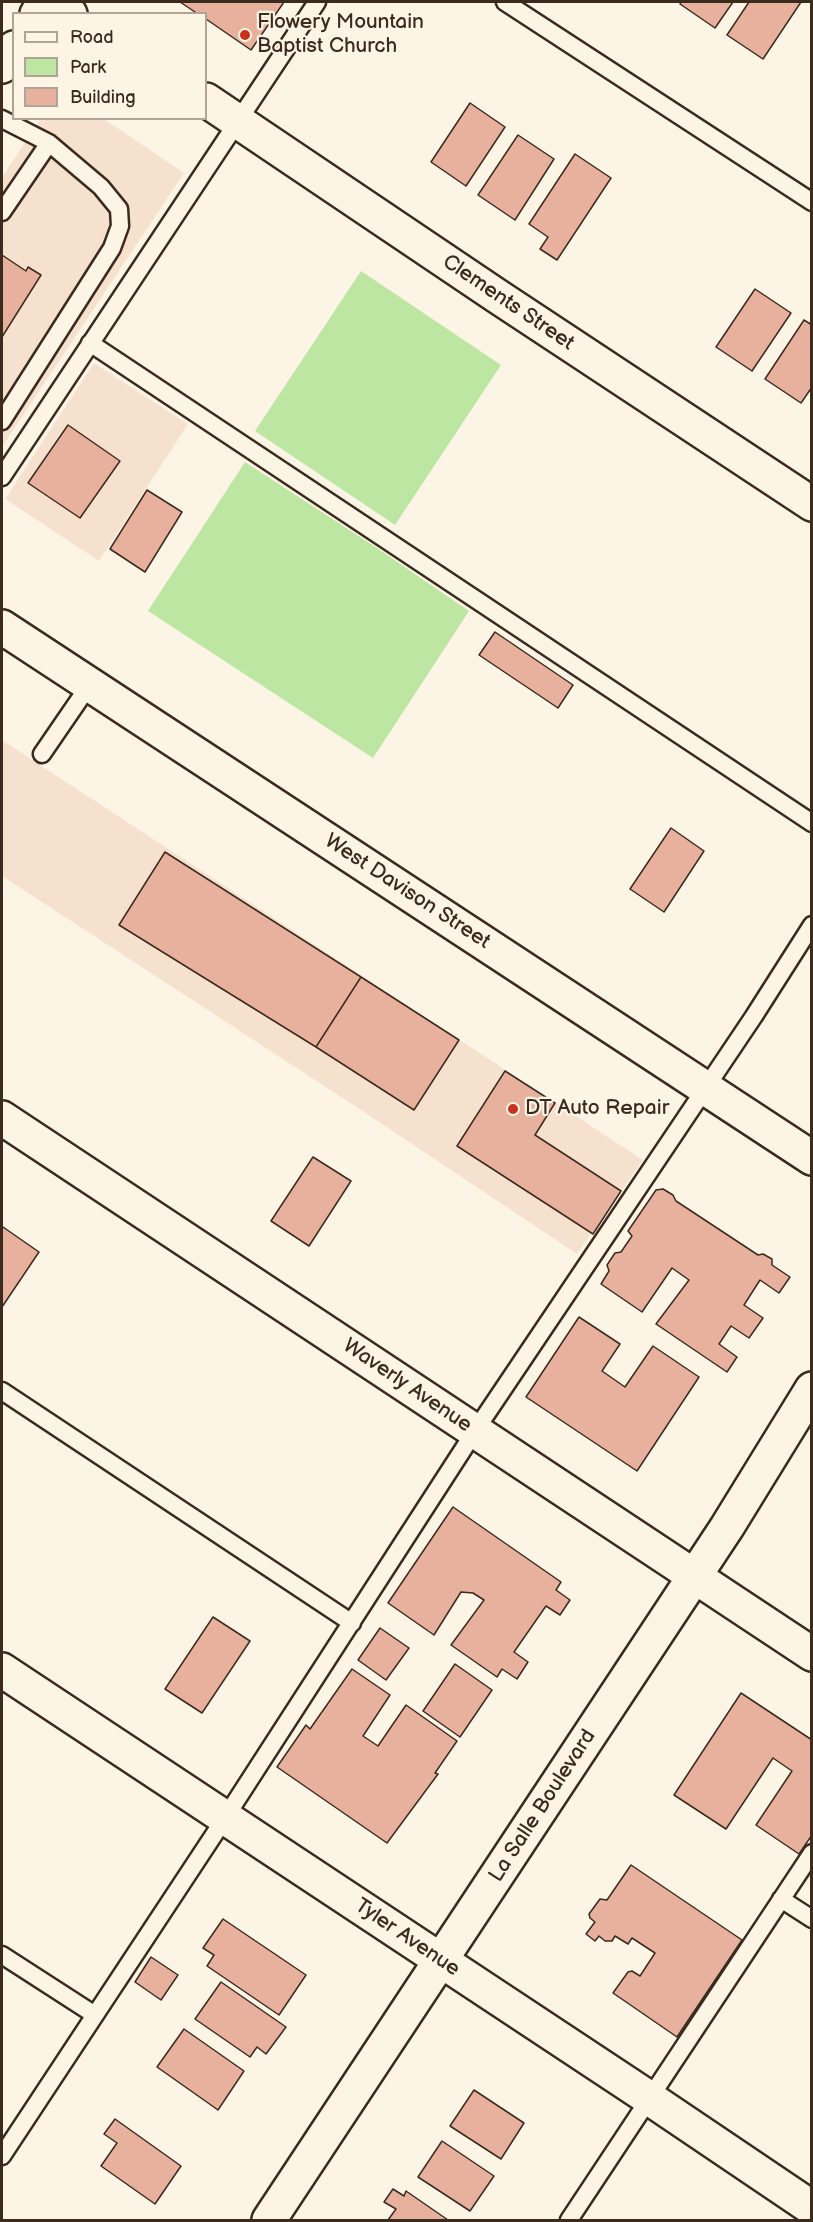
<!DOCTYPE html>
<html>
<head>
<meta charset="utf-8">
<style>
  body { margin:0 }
  #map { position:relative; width:813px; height:2222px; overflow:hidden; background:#fcf5e5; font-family:"Balsamiq Sans",sans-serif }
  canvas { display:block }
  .frame { position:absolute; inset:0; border:3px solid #3b2a1e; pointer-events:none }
  .legend { position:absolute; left:12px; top:12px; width:195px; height:108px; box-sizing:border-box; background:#fcf5e5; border:2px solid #afa495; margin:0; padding:8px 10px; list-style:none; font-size:18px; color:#3b2a1e }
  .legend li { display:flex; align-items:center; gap:12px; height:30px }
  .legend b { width:30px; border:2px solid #afa495 }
</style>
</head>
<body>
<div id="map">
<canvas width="813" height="2222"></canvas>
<div class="frame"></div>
<ul class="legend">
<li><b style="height:8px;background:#fcf5e5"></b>Road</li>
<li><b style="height:16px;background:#bde6a2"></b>Park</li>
<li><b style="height:16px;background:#e8b19d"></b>Building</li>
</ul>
</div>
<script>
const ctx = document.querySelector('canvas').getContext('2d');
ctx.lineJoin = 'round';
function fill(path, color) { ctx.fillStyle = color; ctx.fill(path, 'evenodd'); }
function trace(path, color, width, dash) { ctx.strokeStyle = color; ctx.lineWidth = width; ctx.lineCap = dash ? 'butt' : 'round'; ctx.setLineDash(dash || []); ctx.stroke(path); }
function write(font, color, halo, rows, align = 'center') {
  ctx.font = font + ' "Balsamiq Sans",sans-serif'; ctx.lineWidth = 4.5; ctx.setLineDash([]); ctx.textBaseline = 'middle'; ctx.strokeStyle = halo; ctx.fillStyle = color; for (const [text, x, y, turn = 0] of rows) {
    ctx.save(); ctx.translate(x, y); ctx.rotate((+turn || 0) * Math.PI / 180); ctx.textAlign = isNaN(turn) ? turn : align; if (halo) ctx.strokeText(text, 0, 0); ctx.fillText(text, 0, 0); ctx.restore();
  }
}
fill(new Path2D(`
  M41,119H104L184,173L2,447V177Z
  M94,363L188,424L99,561L5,499Z
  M2,740L643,1160L577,1254L355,1106L2,876Z`), '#f6e1cf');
fill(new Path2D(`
  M361,271L501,365L395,525L255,431Z
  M245,462L377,548L469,611L373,758L148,611Z`), '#bde6a2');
const building = new Path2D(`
  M180,2H284L251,50L206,19V14H198Z
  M681,2H733L715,28L680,4Z
  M749,2H801L763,59L727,35Z
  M470,103L505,127L466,186L431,162Z
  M518,135L554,159L515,220L478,195Z
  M575,154L611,178L557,260L540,249L548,237L529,224Z
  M2,255L26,271L28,267L41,275L2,337Z
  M755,289L791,313L752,371L716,347Z
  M804,320L812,325V387L801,403L765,379Z
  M68,425L120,461L80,518L28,483Z
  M147,490L182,512L145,572L110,549Z
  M495,632L573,685L558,708L479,655Z
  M671,828L704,851L664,912L630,889Z
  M165,852L361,977L316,1047L119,925Z
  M361,977L459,1040L414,1110L316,1047Z
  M505,1071L555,1103L535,1135L621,1191L593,1234L457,1146Z
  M313,1157L351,1181L309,1246L271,1221Z
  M663,1189L673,1195L676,1201L758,1255L763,1254L772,1259V1265L790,1277L779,1293L760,1280L744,1305L763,1318L749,1338L731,1326L719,1344L737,1357L727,1372L656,1324L689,1280L672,1268L642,1312L601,1284L609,1271L607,1265L615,1253L621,1252L632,1236L628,1231L656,1190Z
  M3,1227L39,1252L2,1307V1229Z
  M579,1317L620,1344L602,1371L625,1387L653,1346L699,1377L637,1471L526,1397Z
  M453,1507L561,1582L556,1590L570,1600L560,1615L546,1606L514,1652L528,1662L517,1679L502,1669L497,1677L451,1645L484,1600L473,1593L461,1592L434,1635L388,1603Z
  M213,1617L250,1641L202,1713L165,1689Z
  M380,1628L409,1648L386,1680L358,1660Z
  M455,1664L492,1690L460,1737L423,1711Z
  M352,1669L390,1695L363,1736L378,1746L406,1705L457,1741L435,1773L438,1774L387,1843L277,1767L306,1725L310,1729Z
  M741,1693L812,1740V1835L799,1854L756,1825L792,1771L773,1758L726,1829L674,1795Z
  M631,1865L742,1940L677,2037L613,1993L628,1972L632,1971L640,1976L655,1953L632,1938L628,1944L615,1936L612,1941H605L599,1936L595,1941L586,1934L595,1922L590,1918L589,1914L600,1899L607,1900Z
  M223,1919L306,1975L279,2015L207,1966L214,1955L203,1948Z
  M151,1957L178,1975L161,2000L135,1982Z
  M221,1982L286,2027L266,2054L257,2047L250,2057L195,2019Z
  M184,2029L244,2071L218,2110L157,2067Z
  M474,2090L524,2123L501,2159L450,2126Z
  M115,2119L181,2166L155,2204L101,2166L117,2143L104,2134Z
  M442,2141L494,2176L470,2211L418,2177Z
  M393,2189L404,2196L406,2191L448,2220H388L396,2209L384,2202Z`);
fill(building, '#e8b19d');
trace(building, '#3b2a1e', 1.5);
const service = new Path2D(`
  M505,2L812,202
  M2,119L49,143L101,187L119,209L120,226L112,248L2,421
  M2,212L49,143
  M90,343L812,823
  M2,477L317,2
  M42,754L90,684
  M2,1391L352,1623
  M781,1899L812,1919
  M2,1955L95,2015
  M2,2156L225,1818L475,1431L754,1016L812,925
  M569,2220L812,1853`);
const minor = new Path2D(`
  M51,2L70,14
  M206,100L497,296L812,504
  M2,1118L812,1654
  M2,1670L649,2098L812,2208
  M269,2220L727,1527L812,1389`);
const tertiary = new Path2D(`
  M37,14L45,2
  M2,66L14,48`);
const trunk = new Path2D(`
  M2,627L812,1158`);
trace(service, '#3b2a1e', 21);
trace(minor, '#3b2a1e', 38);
trace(tertiary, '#3b2a1e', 38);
trace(trunk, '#3b2a1e', 38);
trace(service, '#fcf5e5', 16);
trace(minor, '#fcf5e5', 33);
trace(tertiary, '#fcf5e5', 33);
trace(trunk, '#fcf5e5', 33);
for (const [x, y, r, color] of [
  [245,35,6,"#c8321e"],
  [513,1109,6,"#c8321e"]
]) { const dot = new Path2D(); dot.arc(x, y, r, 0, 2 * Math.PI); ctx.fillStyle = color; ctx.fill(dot); trace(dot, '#fcf5e5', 2); }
write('21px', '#3b2a1e', '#fcf5e5', [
  ["Flowery Mountain",257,23],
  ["Baptist Church",257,47],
  ["DT Auto Repair",525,1109]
], 'left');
write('21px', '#3b2a1e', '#fcf5e5', [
  ["Clements Street",508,303,34],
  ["West Davison Street",407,892,33],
  ["Waverly Avenue",407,1386,34],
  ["La Salle Boulevard",543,1806,-57],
  ["Tyler Avenue",407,1938,34]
]);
</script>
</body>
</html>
